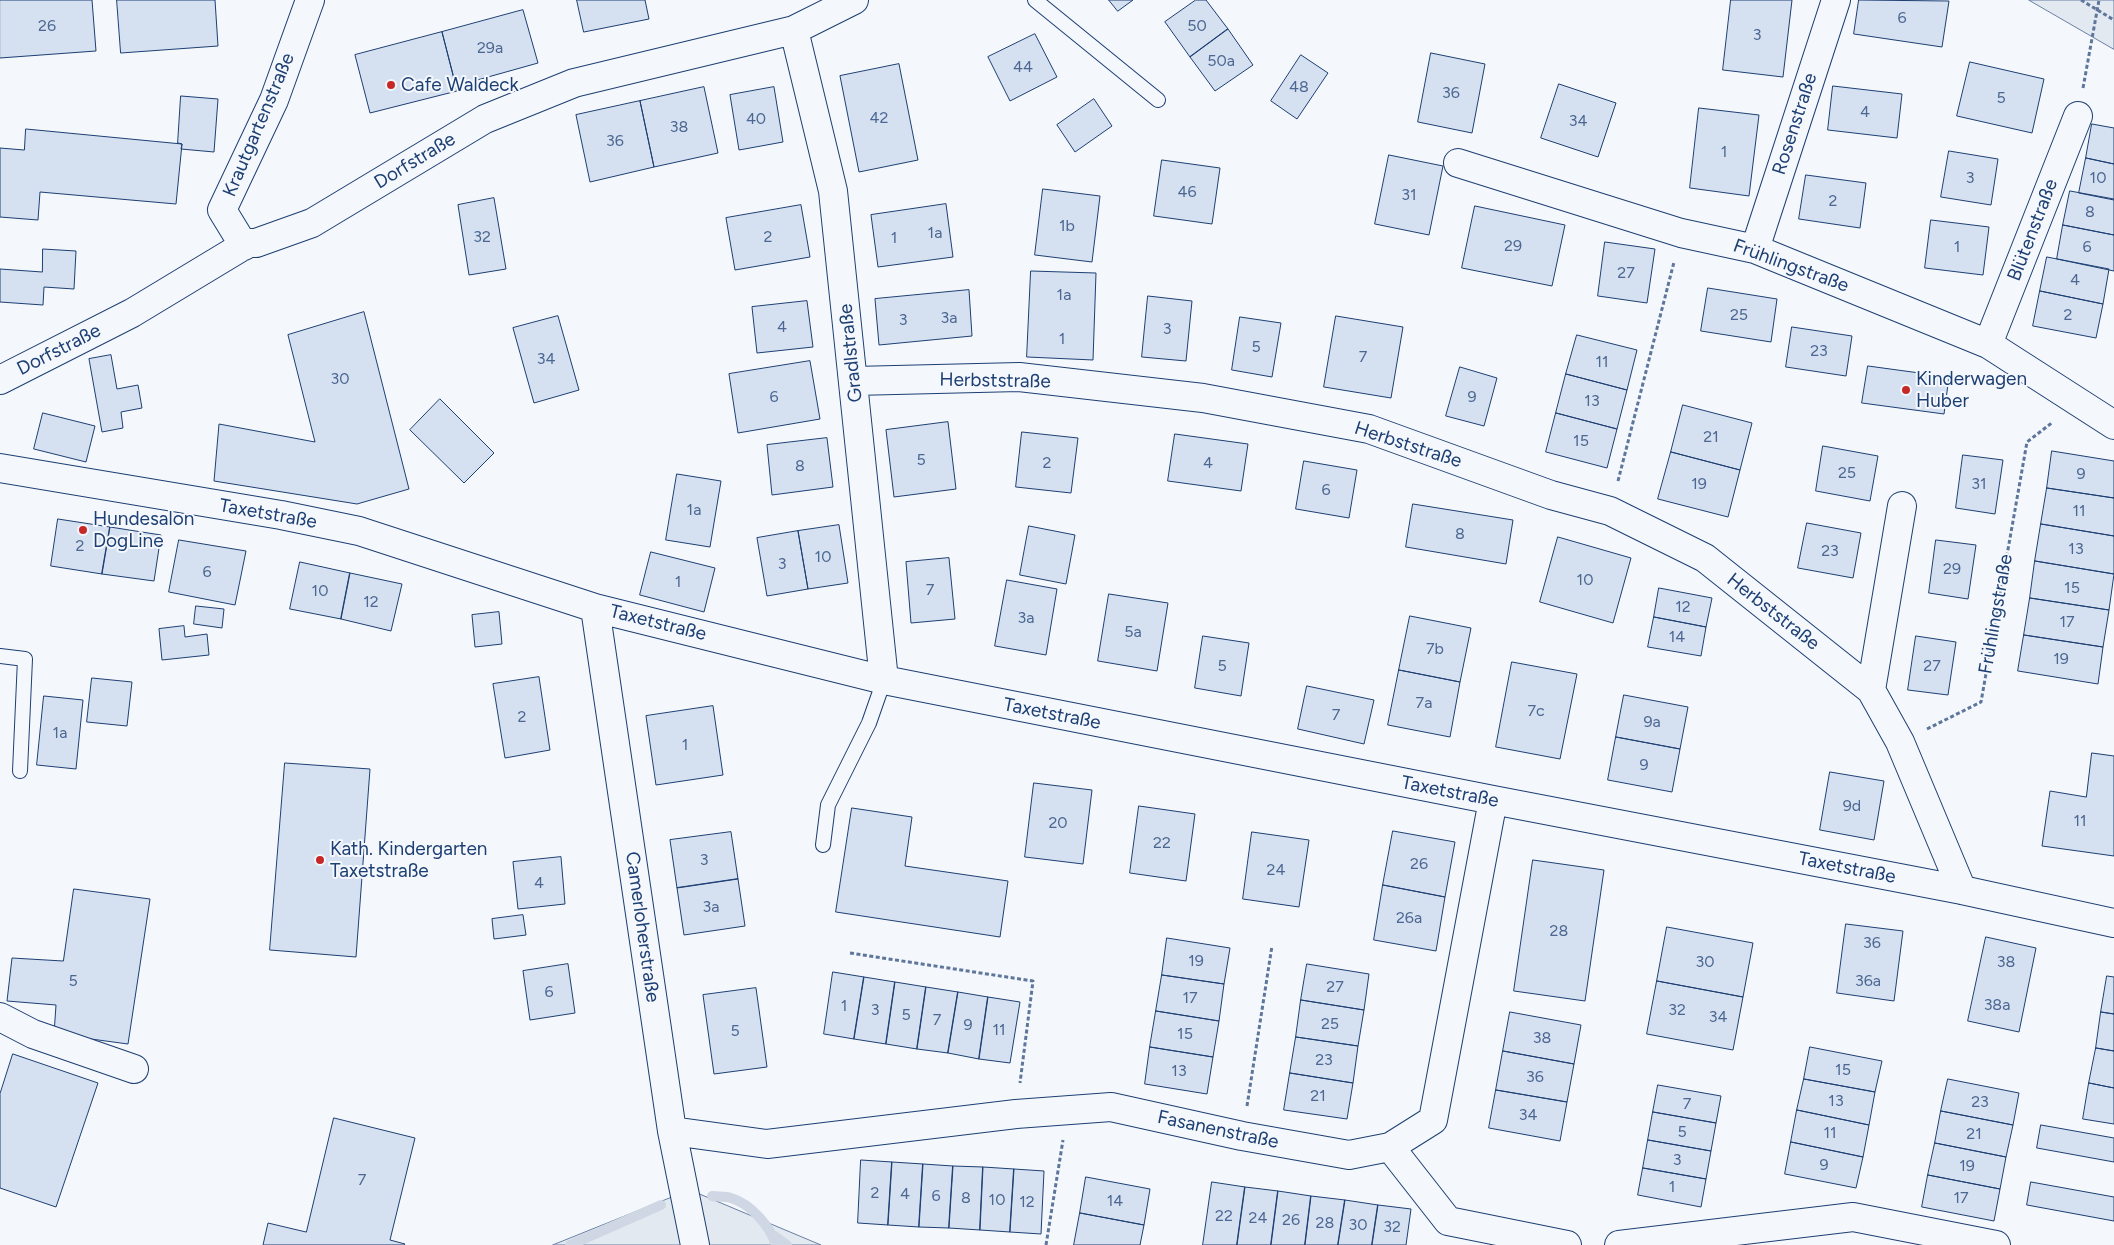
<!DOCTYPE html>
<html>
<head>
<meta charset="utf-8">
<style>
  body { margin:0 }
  canvas { display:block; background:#f4f7fb }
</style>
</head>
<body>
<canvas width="2114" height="1245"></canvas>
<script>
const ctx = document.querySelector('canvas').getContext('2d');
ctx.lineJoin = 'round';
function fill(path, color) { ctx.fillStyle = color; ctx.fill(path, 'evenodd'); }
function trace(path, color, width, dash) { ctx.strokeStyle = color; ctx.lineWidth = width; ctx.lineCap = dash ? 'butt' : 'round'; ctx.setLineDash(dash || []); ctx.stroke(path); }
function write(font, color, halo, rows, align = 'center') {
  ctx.font = font + ' Figtree,sans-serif'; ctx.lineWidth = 4; ctx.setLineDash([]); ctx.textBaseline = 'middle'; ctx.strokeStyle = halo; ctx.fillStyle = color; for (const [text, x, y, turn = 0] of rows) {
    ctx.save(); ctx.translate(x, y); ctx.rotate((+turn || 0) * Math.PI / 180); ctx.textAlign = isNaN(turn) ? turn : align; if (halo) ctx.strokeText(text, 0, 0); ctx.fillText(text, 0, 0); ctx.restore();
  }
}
const green = new Path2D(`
  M2029,0H2114V49Z
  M690,1190L821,1245H553Z`);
fill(green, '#e3e9f0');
trace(green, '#687fa3', 1);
trace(new Path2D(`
  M712,1196C718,1197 725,1196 731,1198C751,1204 770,1226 776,1245
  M773,1235L787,1245
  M570,1245L661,1205`), '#cfd7e4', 10);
const building = new Path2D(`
  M0,0H92L96,51L0,58Z
  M117,0H215L218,46L121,53Z
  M577,0H645L649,19L584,32Z
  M1109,0H1133L1118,11Z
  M1196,0H1206L1228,29L1190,57L1165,22Z
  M1731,0H1792L1783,77L1723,70Z
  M1859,0L1949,1L1942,47L1854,34Z
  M523,10L538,63L456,86L442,32Z
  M1228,29L1253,65L1215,91L1190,57Z
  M442,32L457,91L370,113L355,55Z
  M1035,34L1057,77L1010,101L988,57Z
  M1431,53L1485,64L1472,133L1418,122Z
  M1301,55L1328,73L1297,119L1271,101Z
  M1970,62L2044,79L2032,133L1957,116Z
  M899,64L918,160L859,172L840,76Z
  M1559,84L1616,103L1598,157L1541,138Z
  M1833,86L1902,94L1897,138L1828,130Z
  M704,87L718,153L654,167L640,101Z
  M774,87L783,142L739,150L730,95Z
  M181,96L218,99L214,152L181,149L182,144L178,143Z
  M1094,99L1112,126L1075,152L1057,125Z
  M640,101L654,167L590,182L576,115Z
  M1699,108L1759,115L1749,196L1690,188Z
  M2092,124L2114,128V164L2086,158Z
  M26,129L182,144L176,204L40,192L38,220L0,217V148L24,150Z
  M1949,151L1998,159L1991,205L1941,197Z
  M1389,155L1443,166L1429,235L1375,224Z
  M2086,158L2114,164V200L2079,193Z
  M1162,160L1220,168L1212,224L1154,216Z
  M1806,175L1866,183L1860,228L1799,219Z
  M1043,189L1100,196L1092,262L1035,255Z
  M2070,191L2114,199V235L2063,225Z
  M494,198L506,269L469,275L458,205Z
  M946,204L953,257L878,267L871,215Z
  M801,205L810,257L735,270L726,218Z
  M1475,206L1565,225L1552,286L1462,268Z
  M1931,220L1989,227L1983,275L1925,268Z
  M2063,225L2114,235V271L2057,259Z
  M1605,242L1655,249L1647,303L1598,296Z
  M43,249L76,251L74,289L44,287L43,305L0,302V269L42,272Z
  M2047,257L2109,269L2103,304L2040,291Z
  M1031,271L1096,273L1093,360L1027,357Z
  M1708,288L1777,299L1771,342L1701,331Z
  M969,290L972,336L879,345L875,299Z
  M2040,291L2103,304L2096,338L2033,326Z
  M1148,296L1192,301L1186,361L1142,357Z
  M807,301L813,347L757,353L752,307Z
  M364,312L409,489L357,504L214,481L219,424L315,442L288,335Z
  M558,316L579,390L534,403L513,328Z
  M1336,316L1403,327L1391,398L1324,387Z
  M1240,317L1281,323L1272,377L1232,370Z
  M1792,327L1852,336L1846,376L1786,367Z
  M1577,335L1637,350L1627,390L1566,374Z
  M111,355L117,389L138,385L142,408L121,412L123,428L102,432L89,359Z
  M810,361L820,419L738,433L729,374Z
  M1868,366L1949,377L1944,414L1862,403Z
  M1460,367L1497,378L1484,426L1446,416Z
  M1566,374L1627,390L1617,429L1556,413Z
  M440,399L494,453L464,483L410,430Z
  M1683,405L1752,423L1740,470L1671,452Z
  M43,413L95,426L86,462L34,449Z
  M1556,413L1617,429L1607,468L1546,452Z
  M948,422L956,489L894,497L886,430Z
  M1022,432L1078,438L1071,493L1016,487Z
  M1175,434L1248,444L1241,491L1168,481Z
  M827,438L833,487L772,495L767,445Z
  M1823,446L1878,456L1870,501L1816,491Z
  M2052,451L2114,461V498L2047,488Z
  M1671,452L1740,470L1728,517L1658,499Z
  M1963,455L2003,460L1995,514L1956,508Z
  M1304,461L1357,470L1349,518L1296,509Z
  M677,474L721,481L710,547L666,540Z
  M2047,488L2114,498V536L2041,524Z
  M1413,504L1513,520L1506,564L1406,547Z
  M58,519L110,527L102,574L51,566Z
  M1807,523L1861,533L1853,578L1798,568Z
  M2041,524L2114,536V574L2035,561Z
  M839,525L848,583L808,589L798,531Z
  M1029,526L1075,535L1066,584L1020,575Z
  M110,527L161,535L154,581L102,574Z
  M798,531L808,589L767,596L757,538Z
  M1558,537L1631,558L1613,623L1540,602Z
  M179,540L246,551L235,605L169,592Z
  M1936,540L1976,545L1968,599L1929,593Z
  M651,552L715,568L704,612L640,595Z
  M949,558L955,619L911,623L906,562Z
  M2035,561L2114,574L2109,610L2030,598Z
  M300,562L350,573L341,619L290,609Z
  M350,573L402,584L391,631L341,619Z
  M1007,580L1057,589L1046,655L995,646Z
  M1659,588L1712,598L1706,627L1654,617Z
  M1109,594L1168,603L1157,671L1098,661Z
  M2030,598L2109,610L2103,647L2024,635Z
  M196,606L224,609L222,628L194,624Z
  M499,612L502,644L475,647L472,615Z
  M1410,616L1471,628L1460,682L1399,670Z
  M1654,617L1706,627L1701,656L1648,647Z
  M184,626L185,637L207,634L209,655L162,660L159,629Z
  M2024,635L2103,647L2098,684L2018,671Z
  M1203,636L1249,643L1241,696L1195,688Z
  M1916,636L1956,642L1948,695L1908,690Z
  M1512,662L1577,674L1560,759L1496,747Z
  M1399,670L1460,682L1450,737L1388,725Z
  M539,677L550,750L505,758L493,684Z
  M92,678L132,682L127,726L87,722Z
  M1307,686L1374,700L1364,744L1298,729Z
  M1624,695L1688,707L1680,749L1616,737Z
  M44,696L83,700L76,769L37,765Z
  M713,706L723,775L656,785L646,716Z
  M1616,737L1680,749L1672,792L1608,780Z
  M2092,753L2114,756V856L2042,846L2050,791L2086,797Z
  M285,763L370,769L356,957L270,950Z
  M1830,772L1884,781L1874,840L1820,830Z
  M1034,783L1092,790L1083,864L1025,857Z
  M1139,806L1195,814L1186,881L1130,873Z
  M852,808L912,817L905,866L1008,881L1000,937L836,912Z
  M1393,831L1455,842L1445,897L1383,885Z
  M731,832L738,879L677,888L670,840Z
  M1252,832L1309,840L1299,907L1243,899Z
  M561,857L565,904L518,909L513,862Z
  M1533,860L1604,870L1585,1001L1514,991Z
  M738,879L745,926L684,935L677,888Z
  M1383,885L1445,897L1436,951L1374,940Z
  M74,889L150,899L128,1044L54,1034L56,1005L7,1001L12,958L63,961Z
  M523,915L526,935L494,939L492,919Z
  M1846,924L1903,931L1894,1001L1837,993Z
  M1667,927L1753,943L1743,997L1657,981Z
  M1986,937L2036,948L2019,1032L1968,1021Z
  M1167,938L1230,948L1224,984L1162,975Z
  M568,964L575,1013L530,1020L523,971Z
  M1307,964L1369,974L1364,1010L1301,1000Z
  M833,972L864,977L854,1039L824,1034Z
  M1162,975L1224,984L1219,1021L1156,1011Z
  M2107,976L2114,977V1014L2101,1012Z
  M864,977L895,982L886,1044L854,1039Z
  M1657,981L1743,997L1733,1050L1647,1034Z
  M895,982L926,987L917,1049L886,1044Z
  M926,987L958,992L948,1053L917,1049Z
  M756,988L767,1067L714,1074L703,995Z
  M958,992L988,997L979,1059L948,1053Z
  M988,997L1020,1002L1010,1063L979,1059Z
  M1301,1000L1364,1010L1358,1046L1296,1037Z
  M1156,1011L1219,1021L1213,1057L1150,1047Z
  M1510,1012L1581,1025L1574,1064L1503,1051Z
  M2101,1012L2114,1014V1051L2096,1048Z
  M1296,1037L1358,1046L1353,1083L1290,1073Z
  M1150,1047L1213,1057L1207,1094L1145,1084Z
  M1810,1047L1882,1061L1875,1092L1804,1079Z
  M2096,1048L2114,1051V1088L2089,1083Z
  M1503,1051L1574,1064L1567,1102L1496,1090Z
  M13,1054L98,1083L56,1207L0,1188V1094Z
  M1290,1073L1353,1083L1347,1119L1284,1110Z
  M1804,1079L1875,1092L1869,1125L1797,1110Z
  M1948,1079L2019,1093L2013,1125L1941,1111Z
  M2089,1083L2114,1088V1124L2083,1119Z
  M1658,1085L1721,1096L1716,1123L1653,1112Z
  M1496,1090L1567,1102L1560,1141L1489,1128Z
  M1797,1110L1869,1125L1863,1157L1791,1142Z
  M1941,1111L2013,1125L2006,1157L1935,1143Z
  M1653,1112L1716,1123L1711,1151L1648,1140Z
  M334,1118L415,1138L390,1240L405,1244L404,1245H263L268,1223L306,1232Z
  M2041,1125L2114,1138V1162L2037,1148Z
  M1648,1140L1711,1151L1706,1179L1643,1168Z
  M1791,1142L1863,1157L1856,1188L1785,1174Z
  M1935,1143L2006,1157L2000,1189L1928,1175Z
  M861,1160L892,1162L888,1225L858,1223Z
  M892,1162L923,1164L919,1227L888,1225Z
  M923,1164L953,1166L949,1228L919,1227Z
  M953,1166L983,1167L980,1230L949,1228Z
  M983,1167L1014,1169L1010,1232L980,1230Z
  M1643,1168L1706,1179L1701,1207L1638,1195Z
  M1014,1169L1044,1171L1041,1234L1010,1232Z
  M1928,1175L2000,1189L1994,1221L1922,1207Z
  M1086,1177L1150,1189L1144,1225L1080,1213Z
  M1212,1182L1245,1187L1237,1245H1203Z
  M2031,1182L2114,1197V1221L2027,1205Z
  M1245,1187L1278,1191L1271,1245H1237Z
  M1278,1191L1311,1196L1305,1245H1271Z
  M1311,1196L1345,1200L1338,1245H1305Z
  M1345,1200L1378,1205L1372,1245H1338Z
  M1378,1205L1411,1209L1406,1245H1372Z
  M1080,1213L1144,1225L1140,1245H1074Z`);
fill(building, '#d5e0f0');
trace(building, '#1d3f73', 1);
const service = new Path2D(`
  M1035,0L1158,100
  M0,656L25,659L20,771
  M823,845L828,805L869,723L884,680`);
const minor = new Path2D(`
  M794,30L833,191L884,680
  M1458,163L1681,233L1755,249L1988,344L2114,425
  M244,246L222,210L274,100L310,0
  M1755,249L1836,0
  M1988,344L2078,116
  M0,380L132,313L248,243H256L312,223L485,119L574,83L794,30L854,0
  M854,381L1019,377L1203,398L1369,429L1551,495L1610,511L1705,558L1871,690L1900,742L1962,890
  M0,468L281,515L359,531L595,608L884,680L1493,800L1962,890L2114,923
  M595,608L672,1131L695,1245
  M1871,690L1902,506
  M0,1017L33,1034L134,1069
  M672,1131L767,1144L1016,1114L1111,1107L1242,1136L1349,1155L1390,1147L1433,1120L1493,800
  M1390,1147L1448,1221L1567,1245
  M1619,1245L1853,1217L1996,1245`);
trace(service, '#1d3f73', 16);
trace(minor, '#1d3f73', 30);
trace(new Path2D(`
  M2081,0L2114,20
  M2083,88L2099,0
  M1618,481L1674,262
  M1927,729L1981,702L2027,442L2053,422
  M850,953L1033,981L1020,1083
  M1247,1106L1272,946
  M1046,1245L1063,1140`), '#5e769c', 3, [4, 2.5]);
trace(service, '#f4f7fb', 14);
trace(minor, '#f4f7fb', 28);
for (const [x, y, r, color] of [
  [391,85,5,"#c62828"],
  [1906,390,5,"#c62828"],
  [83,530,5,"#c62828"],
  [320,860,5,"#c62828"]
]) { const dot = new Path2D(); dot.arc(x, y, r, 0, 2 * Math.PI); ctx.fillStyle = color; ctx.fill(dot); trace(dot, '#f4f7fb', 2); }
write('16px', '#4b6792', null, [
  ["6",1902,18],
  ["26",47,26],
  ["50",1197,26],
  ["3",1757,35],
  ["29a",490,48],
  ["50a",1221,61],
  ["44",1023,67],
  ["48",1299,87],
  ["36",1451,93],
  ["5",2001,98],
  ["4",1865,112],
  ["42",879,118],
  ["40",756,119],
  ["34",1578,121],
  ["38",679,127],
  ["36",615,141],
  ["1",1724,152],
  ["3",1970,178],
  ["10",2098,178],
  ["46",1187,192],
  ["31",1409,195],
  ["2",1833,201],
  ["8",2090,212],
  ["1b",1067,226],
  ["1a",935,233],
  ["32",482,237],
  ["2",768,237],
  ["1",894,238],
  ["29",1513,246],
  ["1",1957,247],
  ["6",2087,247],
  ["27",1626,273],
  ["4",2075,280],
  ["1a",1064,295],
  ["25",1739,315],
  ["2",2068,315],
  ["3a",949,318],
  ["3",903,320],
  ["4",782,327],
  ["3",1167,329],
  ["1",1062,339],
  ["5",1256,347],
  ["23",1819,351],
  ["7",1363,357],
  ["34",546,359],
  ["11",1602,362],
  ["30",340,379],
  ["6",774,397],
  ["9",1472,397],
  ["13",1592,401],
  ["21",1711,437],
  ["15",1581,441],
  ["5",921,460],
  ["2",1047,463],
  ["4",1208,463],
  ["8",800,466],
  ["25",1847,473],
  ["9",2081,474],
  ["19",1699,484],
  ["31",1979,484],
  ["6",1326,490],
  ["1a",694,510],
  ["11",2079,511],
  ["8",1460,534],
  ["2",80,546],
  ["13",2076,549],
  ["23",1830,551],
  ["10",823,557],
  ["3",782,564],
  ["29",1952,569],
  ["6",207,572],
  ["10",1585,580],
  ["1",678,582],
  ["15",2072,588],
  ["7",930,590],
  ["10",320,591],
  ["12",371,602],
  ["12",1683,607],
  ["3a",1026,618],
  ["17",2067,622],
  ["5a",1133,632],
  ["14",1677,637],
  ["7b",1435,649],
  ["19",2061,659],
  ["5",1222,666],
  ["27",1932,666],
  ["7a",1424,703],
  ["7c",1536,711],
  ["7",1336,715],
  ["2",522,717],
  ["9a",1652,722],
  ["1a",60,733],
  ["1",685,745],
  ["9",1644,765],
  ["9d",1852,806],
  ["11",2080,821],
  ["20",1058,823],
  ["22",1162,843],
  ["3",704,860],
  ["26",1419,864],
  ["24",1276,870],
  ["4",539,883],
  ["3a",711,907],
  ["26a",1409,918],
  ["28",1559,931],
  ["36",1872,943],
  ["19",1196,961],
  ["30",1705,962],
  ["38",2006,962],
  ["5",73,981],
  ["36a",1868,981],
  ["27",1335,987],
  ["6",549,992],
  ["17",1190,998],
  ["38a",1997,1005],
  ["1",844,1006],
  ["3",875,1010],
  ["32",1677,1010],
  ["5",906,1015],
  ["34",1718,1017],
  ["7",937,1020],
  ["25",1330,1024],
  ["9",968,1025],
  ["11",999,1030],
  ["5",735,1031],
  ["15",1185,1034],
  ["38",1542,1038],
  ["23",1324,1060],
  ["15",1843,1070],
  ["13",1179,1071],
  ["36",1535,1077],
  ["21",1318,1096],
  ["13",1836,1101],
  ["23",1980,1102],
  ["7",1687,1104],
  ["34",1528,1115],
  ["5",1682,1132],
  ["11",1830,1133],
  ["21",1974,1134],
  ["3",1677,1160],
  ["9",1824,1165],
  ["19",1967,1166],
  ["7",362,1180],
  ["1",1672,1187],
  ["2",875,1193],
  ["4",905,1194],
  ["6",936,1196],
  ["8",966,1198],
  ["17",1961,1198],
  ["10",997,1200],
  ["14",1115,1201],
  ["12",1027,1202],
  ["22",1224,1216],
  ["24",1258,1218],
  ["26",1291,1220],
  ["28",1325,1223],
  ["30",1358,1225],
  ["32",1392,1227]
]);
write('19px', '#1d3f73', '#f4f7fb', [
  ["Cafe Waldeck",401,85],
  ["Kinderwagen",1916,379],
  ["Huber",1916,401],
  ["Hundesalon",93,519],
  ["DogLine",93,541],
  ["Kath. Kindergarten",330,849],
  ["Taxetstraße",330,871]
], 'left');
write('19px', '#1d3f73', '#f4f7fb', [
  ["Rosenstraße",1795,124,-72],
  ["Krautgartenstraße",259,125,-67],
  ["Dorfstraße",415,161,-31],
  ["Blütenstraße",2033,230,-69],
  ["Frühlingstraße",1791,266,20],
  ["Dorfstraße",59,350,-27],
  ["Gradlstraße",851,353,-96],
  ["Herbststraße",995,381,1],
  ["Herbststraße",1408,445,18],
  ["Taxetstraße",268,514,10],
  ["Herbststraße",1773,612,38],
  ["Frühlingstraße",1996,614,-80],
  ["Taxetstraße",658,623,14],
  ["Taxetstraße",1052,714,11],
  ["Taxetstraße",1450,792,11],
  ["Taxetstraße",1847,868,11],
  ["Camerloherstraße",642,927,82],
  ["Fasanenstraße",1218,1130,12]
]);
</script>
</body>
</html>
